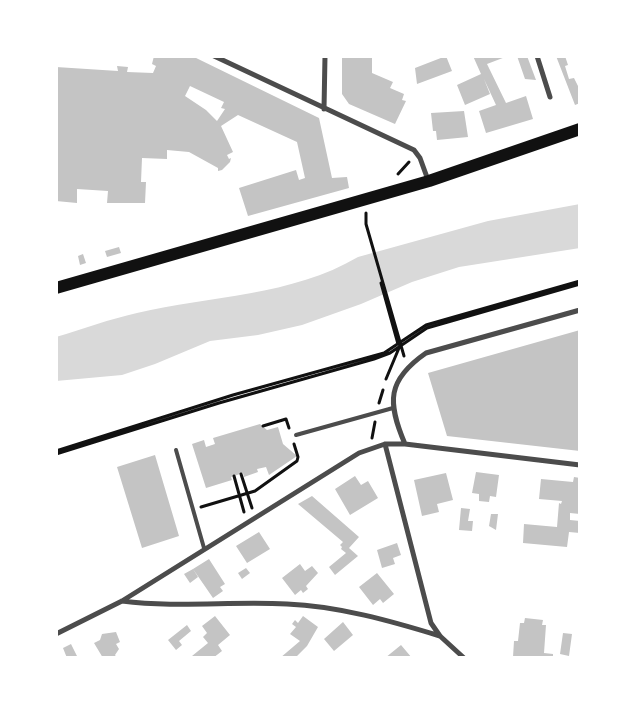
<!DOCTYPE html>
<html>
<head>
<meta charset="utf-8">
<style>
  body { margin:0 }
  #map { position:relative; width:636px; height:714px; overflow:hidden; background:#fff; font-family:Cabin,sans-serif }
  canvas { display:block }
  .frame { position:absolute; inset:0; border:58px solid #fff; pointer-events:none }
</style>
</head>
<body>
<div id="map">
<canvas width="636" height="714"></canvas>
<div class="frame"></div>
</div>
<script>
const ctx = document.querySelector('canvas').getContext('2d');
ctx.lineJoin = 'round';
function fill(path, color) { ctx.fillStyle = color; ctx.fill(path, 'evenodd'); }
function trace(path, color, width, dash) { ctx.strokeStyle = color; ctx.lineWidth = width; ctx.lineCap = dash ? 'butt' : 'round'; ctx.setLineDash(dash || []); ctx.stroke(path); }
fill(new Path2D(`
  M580,204V248L459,267L412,282L361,304L302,325L258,335L210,341L155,364L122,375L56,381V337C83,329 110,319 137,313C210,296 292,296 358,257L488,221Z`), '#d9d9d9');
fill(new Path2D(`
  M154,56H192L319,118L332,178L347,177L349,188L248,216L239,188L296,170L299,180L305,178L297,142L238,115L221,126L233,152L227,155L229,159L231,158L230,162L222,170L218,171V168L189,152L167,150V159L142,158L141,182H146L145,203H107L108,191L77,189V203L56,201V67L118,71L117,66L128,67L127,72L153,73L156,66L152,64ZM190,86L224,102L221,108L225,109L217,121L206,110L185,96Z
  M342,56H372V73L393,82L390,88L404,94L402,100L406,101L395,124L349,104L342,94Z
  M446,56L452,71L417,84L415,68Z
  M473,56H508L487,64L506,103L526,96L533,119L486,133L479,111L496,105L484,79L490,94L465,105L457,85L481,74Z
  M517,56H527L536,80L525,79Z
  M556,56H565L568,65L565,66L569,79L574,78L580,90V103L575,105Z
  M464,111L468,137L437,140L436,131H433L431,113Z
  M119,247L121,253L107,257L105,251Z
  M83,254L86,263L80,265L78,256Z
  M580,330V451L447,436L428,373Z
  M260,424L267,430L278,427L283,444L297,456L269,475L266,467L257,469L258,472L244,477L243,473L231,477L232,480L206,488L192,444L204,440L206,447L215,444L213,438Z
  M155,455L179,536L142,548L117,467Z
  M476,472L499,475L496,497L490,496L489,502L479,501V494L472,493Z
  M446,473L453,500L437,504L439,512L422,516L414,480Z
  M355,476L361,485L368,481L378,498L350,515L335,489Z
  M574,477L580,478V514L570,513V520L580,521V533L569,532L567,547L523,543L524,524L557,527L559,503L561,504L562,501L539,499L541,479L573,482Z
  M312,496L359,537L349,548L358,556L335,575L329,567L346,553L341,549L342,547L340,545L343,542L298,504Z
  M461,508L470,509L468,521H473L472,531L459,530Z
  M491,514H498L496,530L489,526Z
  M259,532L270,549L247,563L236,546Z
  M397,543L401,555L393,558L395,564L382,568L377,550Z
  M209,559L225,584L220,587L223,591L213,598L193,569Z
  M300,564L305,571L312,566L318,573L306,586L308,589L303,593L301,590L295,595L282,578Z
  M246,568L250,573L242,579L238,573Z
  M193,569L198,577L190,583L184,574Z
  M377,573L394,594L383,603L380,599L373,605L359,587Z
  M215,616L230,635L218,645L222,651L213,658H193L192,656L208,643L203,637L207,633L202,626Z
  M303,616L318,627L307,646L295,658H280L300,641L290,634L296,627L292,624L295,620L298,623Z
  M525,618L543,620L542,625H546L544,653L553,654V658L513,657L514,641H518L520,623H524Z
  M343,622L353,635L334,651L324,639Z
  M187,625L191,631L179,641L182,645L176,650L168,640Z
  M116,632L120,642L116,644L119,649L115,655L117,658H103L94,643L100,640L102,634Z
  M563,633L572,634L569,656L560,654Z
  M71,644L78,658H67L63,648Z
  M401,645L412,658H385Z`), '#c4c4c4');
trace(new Path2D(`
  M398,174L409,162
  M366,213V224L404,356
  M381,283L398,344
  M386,379L399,348
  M379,403L383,390
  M263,426L286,419L289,428
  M372,438L375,422
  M56,451L233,395L384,353L426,325L580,281
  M56,454L219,403L374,359L390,353L427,328L580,284
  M241,474L252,508
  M234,476L244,512
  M201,507L255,491L297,461L298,457L294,444`), '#111', 3);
trace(new Path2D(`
  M296,435L393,408
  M176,450L204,548`), '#4c4c4c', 4);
trace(new Path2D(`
  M214,56L414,150L420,158L428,180
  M537,56L550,97
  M324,109L325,56
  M385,444L431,623L440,636L464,658
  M405,444C387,402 387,380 426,353L580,310
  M122,601C177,608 232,601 287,604C338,606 391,621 440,636
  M56,634L122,601L359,453L385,444H405L580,465`), '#4c4c4c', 5);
trace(new Path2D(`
  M56,288L429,181L580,129`), '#111', 12);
</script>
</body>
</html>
